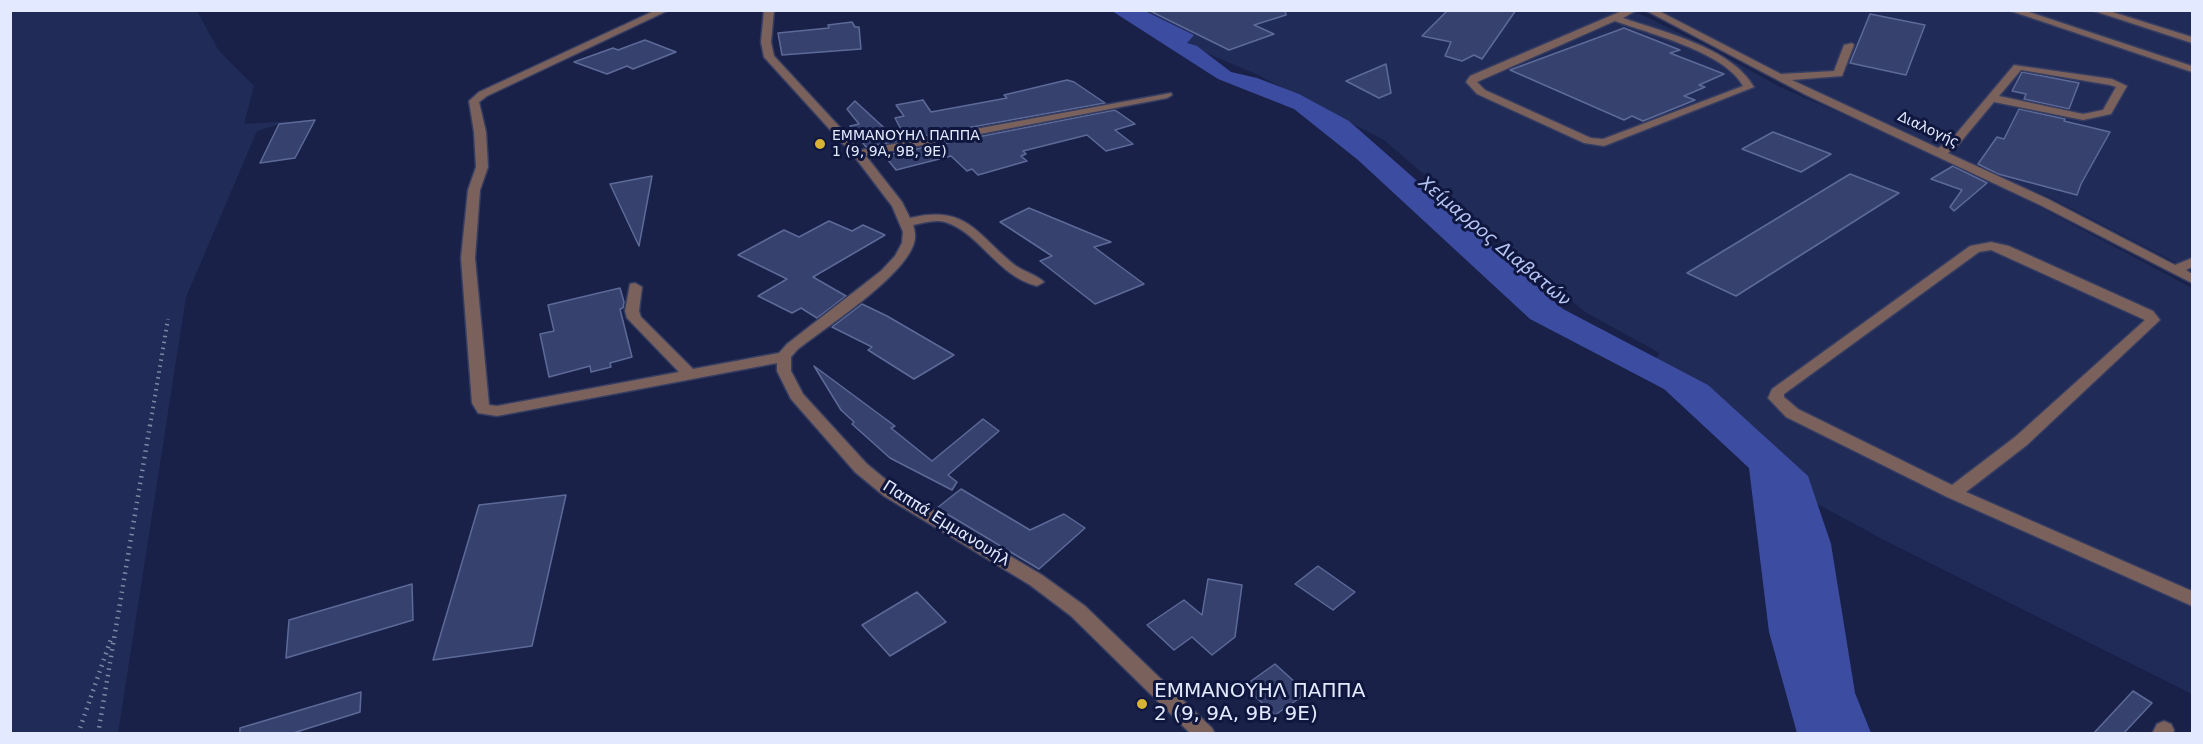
<!DOCTYPE html>
<html>
<head>
<meta charset="utf-8">
<style>
  body { margin:0 }
  #map { position:relative; width:2203px; height:744px; overflow:hidden; background:#192149; font-family:"DejaVu Sans",sans-serif }
  canvas { display:block }
  .frame { position:absolute; inset:0; border:12px solid #e3eaff; pointer-events:none }
</style>
</head>
<body>
<div id="map">
<canvas width="2203" height="744"></canvas>
<div class="frame"></div>
</div>
<script>
const ctx = document.querySelector('canvas').getContext('2d');
ctx.lineJoin = 'round';
function fill(path, color) { ctx.fillStyle = color; ctx.fill(path, 'evenodd'); }
function trace(path, color, width, dash) { ctx.strokeStyle = color; ctx.lineWidth = width; ctx.lineCap = dash ? 'butt' : 'round'; ctx.setLineDash(dash || []); ctx.stroke(path); }
function write(font, color, halo, rows, align = 'center') {
  ctx.font = font + ' "DejaVu Sans",sans-serif'; ctx.lineWidth = 6; ctx.setLineDash([]); ctx.textBaseline = 'middle'; ctx.strokeStyle = halo; ctx.fillStyle = color; for (const [text, x, y, turn = 0] of rows) {
    ctx.save(); ctx.translate(x, y); ctx.rotate((+turn || 0) * Math.PI / 180); ctx.textAlign = isNaN(turn) ? turn : align; if (halo) ctx.strokeText(text, 0, 0); ctx.fillText(text, 0, 0); ctx.restore();
  }
}
fill(new Path2D(`
  M10,11H197L219,51L254,86L244,124L290,121L257,131L186,297L118,733H11Z
  M1133,11H1634L1706,46L1780,87L1965,167L2192,288V694L1882,539L1814,502L1655,360L1660,353L1585,312L1384,140L1256,74L1187,45Z
  M1662,11H2192V271L2049,197L1979,168L1776,72Z`), '#212b58');
fill(new Path2D(`
  M1112,11H1145L1194,35L1187,43L1197,46L1231,72L1257,78L1299,94L1349,121L1563,309L1708,385L1808,476L1831,544L1855,693L1871,733H1797L1769,632L1749,468L1664,389L1530,319L1358,160L1294,109L1218,79Z`), '#3c4da1');
const building = new Path2D(`
  M1148,10H1285L1286,15L1254,25L1274,34L1229,50Z
  M1448,10H1516L1482,59L1474,55L1462,61L1445,56L1451,42L1422,36Z
  M1870,14L1925,25L1906,75L1850,63Z
  M852,22L855,27H859L861,49L782,55L778,33L829,28L828,25Z
  M1624,28L1680,50L1670,53L1724,74L1699,85L1705,87L1684,96L1695,100L1643,121L1632,116L1624,120L1510,70Z
  M645,40L676,52L633,69L627,66L607,74L574,62L613,48L618,50Z
  M1386,64L1391,93L1379,98L1346,81Z
  M2022,72L2079,83L2069,109L2024,99L2026,94L2012,91Z
  M1067,80L1074,82L1105,103L906,139L895,118L904,116L896,105L923,100L931,112L1007,98L1004,95Z
  M855,101L881,125L899,141L866,147L850,126L859,124L847,109Z
  M2019,109L2065,119L2064,121L2110,132L2081,184L2077,195L1998,174L1978,164L1997,137L2004,139Z
  M1115,110L1135,124L1115,130L1133,144L1106,151L1087,135L1023,151L1026,154L1021,156L1027,161L978,175L972,169L967,171L951,156L896,170L884,155L912,151L911,150Z
  M315,120L295,158L260,163L279,124Z
  M1773,132L1831,154L1801,172L1742,149Z
  M1953,166L1987,183L1954,211L1950,207L1962,190L1931,179Z
  M1850,174L1899,193L1736,296L1687,273Z
  M652,176L639,246L610,184Z
  M1029,208L1111,242L1094,247L1144,284L1095,304L1040,261L1052,256L1000,222Z
  M829,221L852,231L863,225L885,235L813,277L846,296L817,318L801,308L792,313L758,296L787,279L738,255L784,230L799,237Z
  M620,288L624,302L623,308L620,309L632,357L610,363L611,367L591,372L590,366L549,377L540,334L554,331L548,305Z
  M862,304L887,316L954,355L914,379L868,350L872,347L832,327Z
  M814,366L895,426L891,428L932,461L983,419L999,431L948,475L957,482L952,490L890,458L852,424L854,422L841,410Z
  M961,489L1030,530L1064,514L1085,528L1039,569L937,508Z
  M566,495L532,646L433,660L479,505Z
  M1318,566L1355,592L1333,610L1295,584Z
  M1208,579L1242,585L1235,637L1212,655L1192,637L1174,650L1147,625L1184,600L1202,615Z
  M412,584L413,620L286,658L289,620Z
  M917,592L946,622L890,656L862,625Z
  M1275,664L1307,693L1275,715L1244,686Z
  M2133,691L2152,703L2123,734H2093Z
  M361,692L360,712L290,734H240V728Z`);
fill(building, '#36426d');
trace(building, '#5d6a98', 1.5);
const minor = new Path2D(`
  M656,10H669L487,96L479,102L486,132L488,167L480,190L475,258L489,405L497,406L679,372L627,318L625,311L630,284L635,283L642,287L639,311L641,317L693,369L779,353L787,344L881,271L895,256L902,243L903,232L892,206L854,156L764,57L761,42L764,10H774L771,42L774,56L861,150L1171,93L1172,95L1167,98L866,156L902,202L910,218C968,204 976,235 1016,266C1025,272 1037,275 1044,282L1037,286C997,276 979,232 945,222C935,219 923,223 913,225C915,231 916,237 914,243C904,277 826,327 797,350L791,357V371L803,394L867,464L896,488L1042,575L1085,606L1212,728L1215,734H1191L1071,616L1030,585L884,496L855,472L791,399L777,371V363L497,416L478,413L472,403L461,258L468,190L476,167L474,132L469,101L479,92Z
  M1624,10H1637L1623,18C1664,32 1732,48 1754,87L1604,146L1584,143L1477,94L1466,82L1470,76ZM1615,21C1650,34 1725,52 1743,86L1603,139L1591,138L1485,90L1477,82Z
  M1645,10H1657L1781,74L1834,71L1844,45L1852,43L1854,45L1842,76L1792,80L1938,148L1951,140L2014,65L2112,79L2127,86L2111,114L2083,120L1994,102L1959,144L1948,153L2048,199L2175,265L2192,258V267L2186,270L2192,274V283L2040,205L1806,95ZM2021,70L2110,85L2116,87L2103,110L2083,114L1999,96Z
  M2008,10H2023L2192,66V72Z
  M2091,10H2106L2192,37V43Z
  M1991,242L2009,246L2153,311L2160,320L2027,445L1966,492L2192,591V606L1947,497L1786,417L1768,398L1772,389L1970,246ZM1991,250L2145,320L2015,437L1952,485L1798,409L1784,397V394L1979,252Z
  M2164,721L2171,724L2174,730L2173,734H2152L2157,724Z`);
trace(minor, '#353d62', 3);
trace(new Path2D(`
  M150,426L168,319`), '#7e86a4', 4, [1.5, 4.5]);
trace(new Path2D(`
  M78,734L112,636
  M98,734L150,425`), '#7e86a4', 4.5, [1.5, 5]);
fill(minor, '#7a615c');
for (const [x, y, r, color] of [
  [820,144,6,"#d9b334"],
  [1142,704,6,"#d9b334"]
]) { const dot = new Path2D(); dot.arc(x, y, r, 0, 2 * Math.PI); ctx.fillStyle = color; ctx.fill(dot); trace(dot, '#10173e', 2); }
write('14px', '#e3eaff', '#10173e', [
  ["Διαλογής",1928,130,25]
]);
write('14px', '#e3eaff', '#10173e', [
  ["ΕΜΜΑΝΟΥΗΛ ΠΑΠΠΑ",832,136],
  ["1 (9, 9Α, 9Β, 9Ε)",832,152]
], 'left');
write('16px', '#e3eaff', '#10173e', [
  ["Παππά Εμμανουήλ",946,524,32]
]);
write('italic 18px', '#b6c5f3', '#10173e', [
  ["Χείμαρρος Διαβατών",1494,242,40]
]);
write('20px', '#e3eaff', '#10173e', [
  ["ΕΜΜΑΝΟΥΗΛ ΠΑΠΠΑ",1154,692],
  ["2 (9, 9Α, 9Β, 9Ε)",1154,715]
], 'left');
</script>
</body>
</html>
